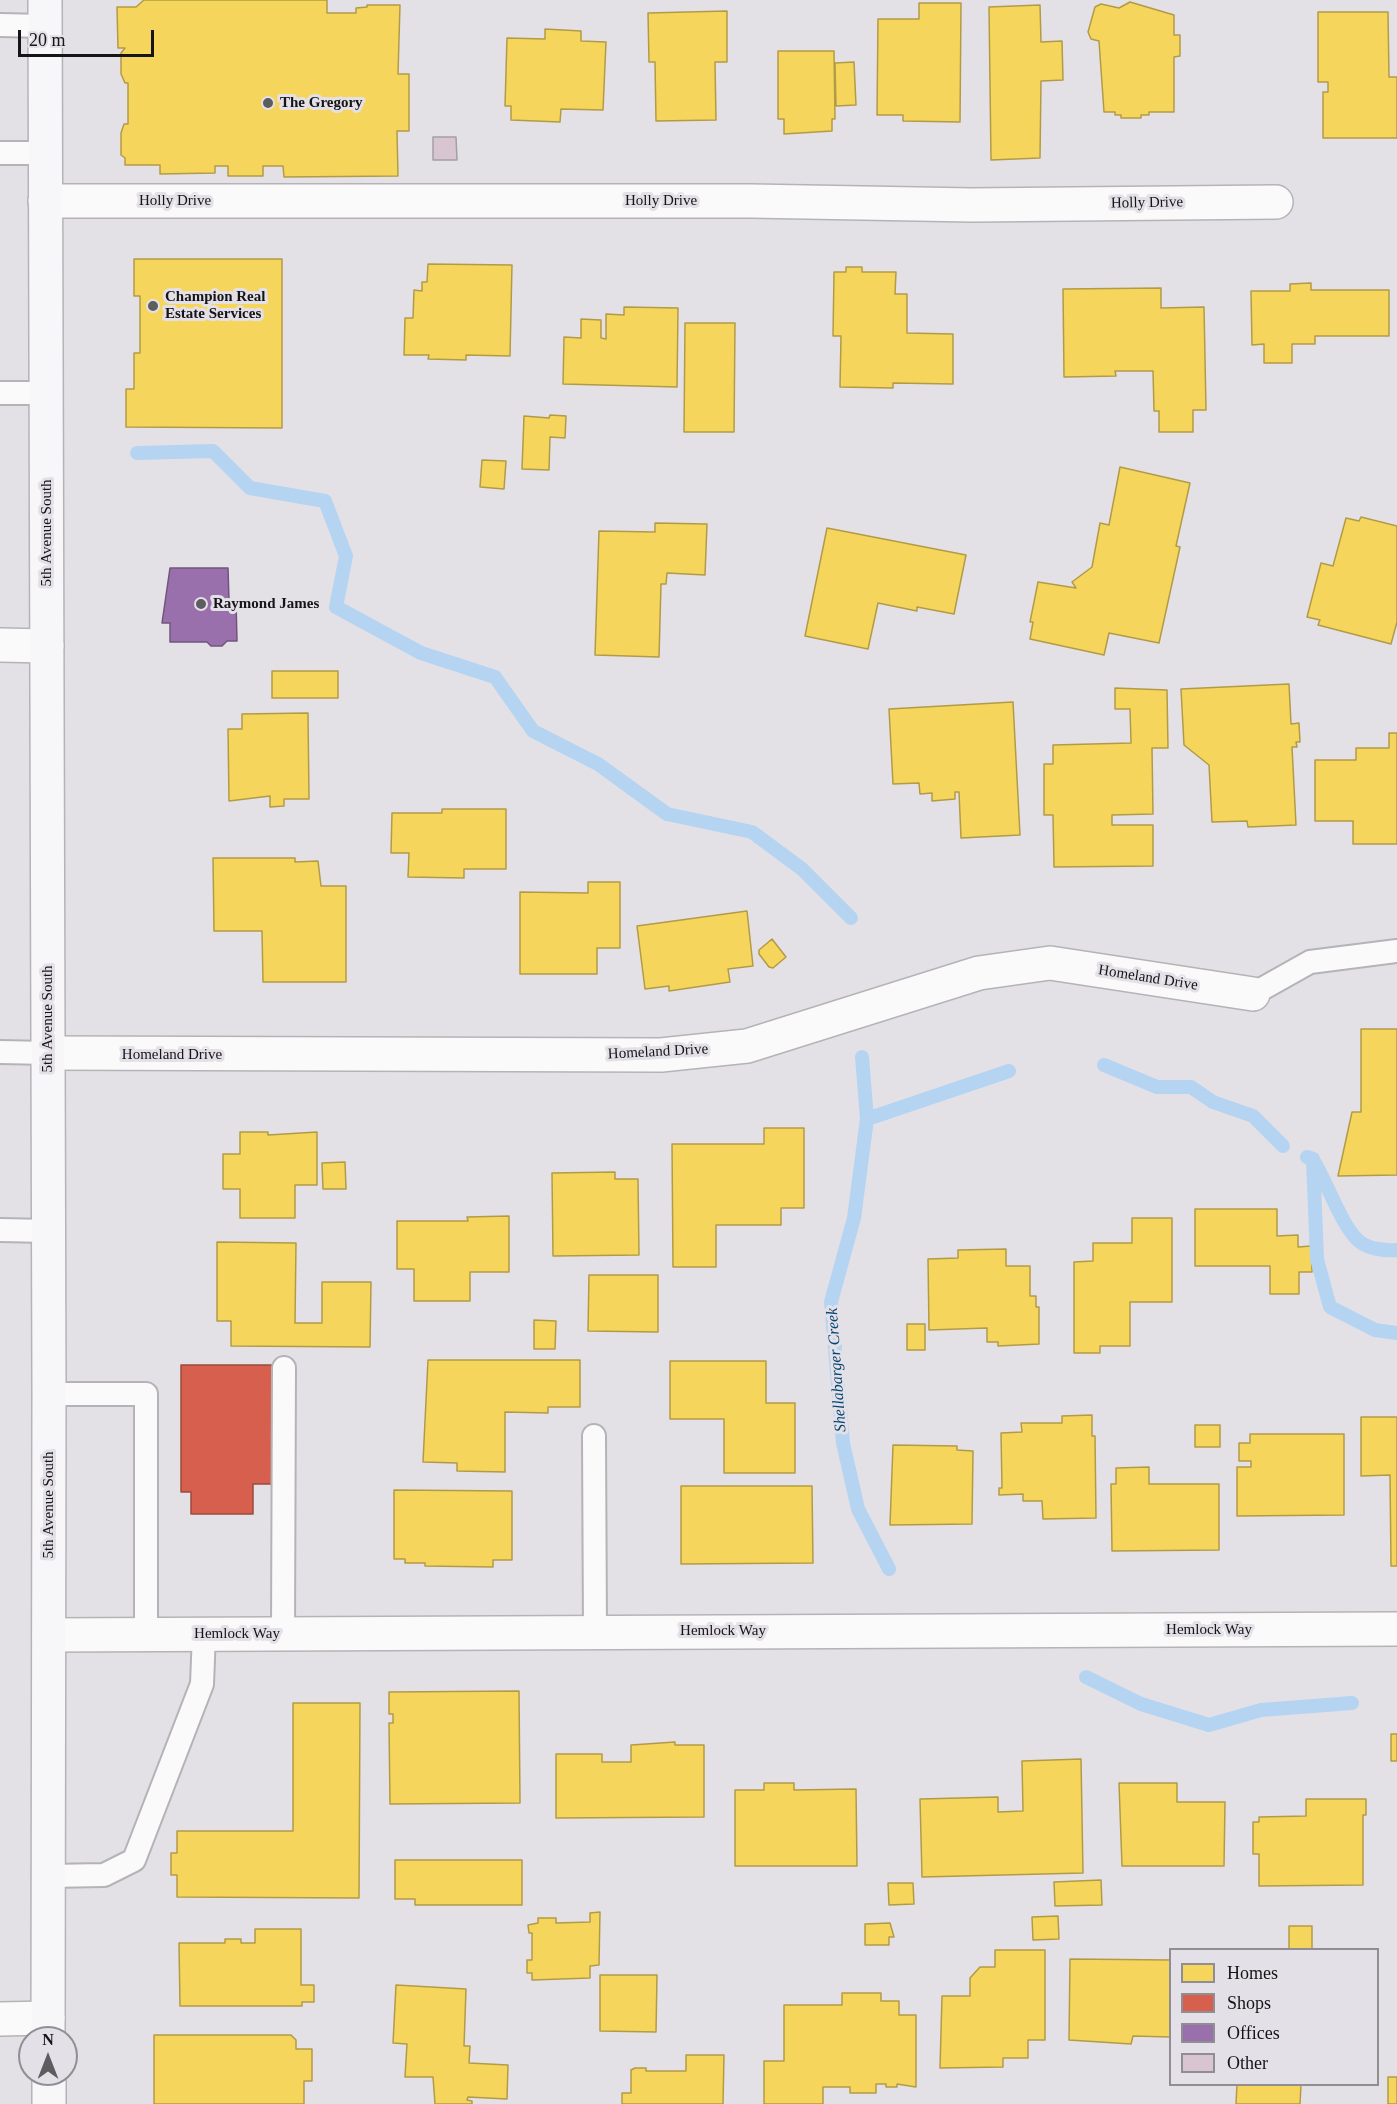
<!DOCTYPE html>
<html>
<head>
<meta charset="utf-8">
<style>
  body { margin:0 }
  #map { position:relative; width:1397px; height:2104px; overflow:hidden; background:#e4e1e6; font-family:Georgia,serif }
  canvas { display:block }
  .legend { position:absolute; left:1169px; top:1948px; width:210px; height:138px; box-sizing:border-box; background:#e4e0e7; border:2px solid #918e93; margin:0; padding:8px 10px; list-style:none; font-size:18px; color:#151416 }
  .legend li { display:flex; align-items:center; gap:12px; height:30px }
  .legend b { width:30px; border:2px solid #918e93 }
  .north { position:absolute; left:18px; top:2026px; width:60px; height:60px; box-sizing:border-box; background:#e4e0e7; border:2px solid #918e93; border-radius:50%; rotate:0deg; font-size:16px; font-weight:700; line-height:24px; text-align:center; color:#151416 }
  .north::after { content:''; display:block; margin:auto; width:21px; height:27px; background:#5d5c5f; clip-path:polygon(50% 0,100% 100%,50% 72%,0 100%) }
  .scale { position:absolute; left:18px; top:30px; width:136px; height:27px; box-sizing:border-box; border:3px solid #151416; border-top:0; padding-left:8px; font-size:18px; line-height:21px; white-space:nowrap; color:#151416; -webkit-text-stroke:4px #e4e0e7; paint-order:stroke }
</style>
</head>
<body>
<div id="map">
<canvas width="1397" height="2104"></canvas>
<ul class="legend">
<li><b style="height:16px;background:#f6d55c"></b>Homes</li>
<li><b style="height:16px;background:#d6604d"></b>Shops</li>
<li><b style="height:16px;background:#9970ab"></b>Offices</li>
<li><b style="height:16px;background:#d8c5d1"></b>Other</li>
</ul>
<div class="north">N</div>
<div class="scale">20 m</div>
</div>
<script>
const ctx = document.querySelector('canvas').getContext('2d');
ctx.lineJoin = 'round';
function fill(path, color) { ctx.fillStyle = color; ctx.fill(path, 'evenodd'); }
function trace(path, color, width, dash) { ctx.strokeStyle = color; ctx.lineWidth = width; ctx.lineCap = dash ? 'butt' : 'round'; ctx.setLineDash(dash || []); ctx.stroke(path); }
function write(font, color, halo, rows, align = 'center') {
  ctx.font = font + ' Georgia,serif'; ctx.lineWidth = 6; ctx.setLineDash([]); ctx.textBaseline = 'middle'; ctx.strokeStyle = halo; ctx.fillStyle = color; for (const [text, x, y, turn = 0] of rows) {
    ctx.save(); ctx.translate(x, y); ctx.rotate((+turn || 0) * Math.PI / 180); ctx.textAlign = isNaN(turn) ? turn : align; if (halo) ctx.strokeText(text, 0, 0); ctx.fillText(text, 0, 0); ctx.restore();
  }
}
const homes = new Path2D(`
  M144,0H327V13H356V8L367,7V5H400L398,74H409V131H397L398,176L284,177L283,166H263V176H228V166H215V173L160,174V165H125V158L121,155V133L124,124H128V83H125L121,74V53L125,48H118L117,7H136Z
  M1130,2L1174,15V35H1180V56L1174,57V112H1149V115H1141V118H1121V115H1115V112H1104L1099,41L1091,39L1088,32L1095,7L1101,4L1119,8Z
  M919,3H961L960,122L903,121V115H877L878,19H919Z
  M1040,5L1041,42L1062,41L1063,80L1041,81L1040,158L991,160L989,7Z
  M727,11V62H715L716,120L656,121L655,62H649L648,13Z
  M1318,12H1388L1389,77H1397V138H1323V92H1328V82H1318Z
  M545,29L581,31V41L606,42L603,110L561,109L560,122L511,120V106H505L507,38L545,39Z
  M778,51H834L835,119H832V131L784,134V119H778Z
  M854,62L856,105L836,106L835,63Z
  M134,259H282V428L126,427V389H134V353H140V296H134Z
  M428,264L512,265L510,356L466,355V360L428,359L429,355H404L405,318H413L414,290L422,291V282H427Z
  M846,267H862V272H896L895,294H907V333L953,334V384L893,383V388L840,387L841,336H833L834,272H846Z
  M1311,283V290H1389V336H1315V344H1292V363H1264V344L1252,345L1251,291H1290V284Z
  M1161,288V308L1204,307L1206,410H1193V432H1159V411H1154L1153,371H1115L1116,376L1064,377L1063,289Z
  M624,307L678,308L677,387L563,384L564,337L581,338V319L601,320V338L606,339V314L624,315Z
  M685,323H735L734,432H684Z
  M550,415L566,416L565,438L550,437L549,470L522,469L524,416L549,418Z
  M482,460L506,461L504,489L480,487Z
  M1120,467L1190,483L1176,546L1180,547L1159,643L1109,633L1104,655L1030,639L1033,622H1030L1038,582L1076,588L1072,582L1092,567L1100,523L1109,525Z
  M1361,517L1397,526V622L1391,644L1318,625L1320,620L1307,617L1321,563L1333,566L1346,518L1359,521Z
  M655,523L707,524L705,575L667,573L666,584H661L659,657L595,655L599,531L655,532Z
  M827,528L966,555L954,614L917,607V611L878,603L868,649L805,636Z
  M272,671H338V698H272Z
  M1289,684L1291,724L1299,723L1300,742H1296L1297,747H1292L1296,825L1248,827L1247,821L1212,822L1209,765L1184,745L1181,689Z
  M1115,688L1167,690L1168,748H1152L1153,814L1112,815V825H1153V866L1054,867L1053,815H1044V764H1053V745L1131,743L1130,709H1115Z
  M1013,702L1020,835L961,838L959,792H955V799L932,801V793L920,794L919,783L893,784L889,709Z
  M308,713L309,799H284V806L270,807V796L229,801L228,729H242V714Z
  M1389,733H1397V844H1353V821H1315V760H1356V748H1389Z
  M442,809H506V869H464V878L408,877L409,853H391L392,813H442Z
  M213,858H295V862L318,861L321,886H346V982H263L262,931H214Z
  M588,882H620V948H597V974H520V892L588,893Z
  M747,911L753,966L728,969L730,982L669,991V986L645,989L637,926Z
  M772,939L786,957L773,968L769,967L759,954V950Z
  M1361,1029H1397V1175L1338,1176L1352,1112H1361Z
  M764,1128H804V1208H781V1225H716V1267H673L672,1144H764Z
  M240,1132H268V1135L317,1132V1185H295V1218H240V1189H223V1154H240Z
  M345,1162L346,1189H323L322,1163Z
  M615,1172V1179H638L639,1255L553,1256L552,1173Z
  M1195,1209H1277V1236L1298,1235V1247L1311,1246L1312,1272H1299V1294H1270V1266H1195Z
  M509,1216V1272H470V1301H414V1269H397V1221H468L467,1217Z
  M1132,1218H1172V1302H1130V1346H1100V1353H1074V1262L1093,1261V1243H1132Z
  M217,1242L296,1243L295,1323H322V1282H371L370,1347L231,1346V1321H217Z
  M1006,1249V1266H1030V1296H1036V1307H1039V1344L998,1346V1342H987V1328L929,1330L928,1259L958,1258V1250Z
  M589,1275H658V1332L588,1331Z
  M534,1320L556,1321L555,1349H534Z
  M907,1324H925V1350H907Z
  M428,1360H580V1407H548V1413L505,1412V1472L457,1471V1463L423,1462Z
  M670,1361H766V1403H795V1473H724V1419H670Z
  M1092,1415V1436H1095L1096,1518L1043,1519L1042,1501H1023V1494L999,1495V1488H1002L1001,1433L1022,1432L1021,1423H1062V1416Z
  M1361,1417H1397V1566H1391L1390,1475L1361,1476Z
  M1195,1425H1220V1447H1195Z
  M1250,1434H1344V1515L1237,1516V1467H1251V1461H1239V1443H1250Z
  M893,1445L957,1446V1450L973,1451L972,1524L890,1525Z
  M1149,1467V1484H1219V1550L1112,1551L1111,1484H1116V1468Z
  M681,1486H812L813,1563L681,1564Z
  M394,1490L512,1491V1560H493V1567L425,1566V1563H405V1559H394Z
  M519,1691L520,1803L390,1804L389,1723H393V1714H389V1692Z
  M293,1703H360L359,1898L177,1897V1875H171V1853H177V1831H293Z
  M1391,1734H1397V1761H1391Z
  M675,1742V1745H704V1817L556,1818V1754H602V1762H631V1745Z
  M1081,1759L1083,1873L922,1877L920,1799L998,1797V1812L1023,1811L1022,1761Z
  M764,1783H794V1790L856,1789L857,1866H735V1790H764Z
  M1119,1783H1177V1802H1225L1224,1866H1122Z
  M1306,1799H1366V1815H1363V1885L1259,1886V1854H1253V1822H1259V1817L1306,1816Z
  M395,1860H522V1905H415V1899H395Z
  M1101,1880L1102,1905L1055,1906L1054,1882Z
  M888,1883H913L914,1904L889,1905Z
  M600,1912L599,1965L590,1966V1978L532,1980V1973H527V1960H532V1933H529L528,1925L538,1923V1918H556V1923L590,1922V1913Z
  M1058,1916L1059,1939L1033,1940L1032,1917Z
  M890,1923L894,1937H889V1945H865V1924Z
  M1289,1926H1312V1950H1289Z
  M255,1929H301V1985H314V2002H302V2006H180L179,1943H225V1939H241V1943H255Z
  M995,1950H1045V2040H1028V2058H1003V2067L940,2068L942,1996H970V1978L980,1967H995Z
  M1070,1959L1170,1960V2037L1133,2036L1131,2044L1069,2040Z
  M600,1975H657L656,2032L600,2031Z
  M396,1985L466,1989L464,2046H470L469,2063L508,2065L507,2099L468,2097L467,2100L472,2101V2104H435L433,2077H405L407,2044L393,2043Z
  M842,1993H881V2001H899V2015H916V2087L897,2084V2087H886V2084H876V2093H850V2087H823V2104H764V2061H784V2005H842Z
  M154,2035H291L296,2040V2049H312V2081H304V2104H154Z
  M686,2055H724L723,2104H622V2093H631V2070L635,2068H646V2071H686Z
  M1388,2077H1397V2104H1388Z
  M1237,2084H1301L1300,2104H1236Z`);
fill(homes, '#f6d55c');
trace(homes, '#b29b47', 1.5);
const shops = new Path2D(`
  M181,1365H272V1484H253V1514H191V1492H181Z`);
fill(shops, '#d6604d');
trace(shops, '#9c493c', 1.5);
const offices = new Path2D(`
  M170,568H228L229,600H236L237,641H227L222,646H211L207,642H170V623H162Z`);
fill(offices, '#9970ab');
trace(offices, '#71547e', 1.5);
trace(new Path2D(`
  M137,453L213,451L250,488L325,501L346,556L336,607L421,653L495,677L533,731L598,764L667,814L752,832L802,869L851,918
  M862,1057L867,1119L854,1218L831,1302L843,1443L858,1509L889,1569
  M1104,1065L1157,1087H1191L1213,1102L1253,1116L1283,1146
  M867,1119L1009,1071
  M1307,1157L1313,1159L1317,1259L1330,1307L1375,1330L1397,1333
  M1315,1163C1327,1183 1343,1229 1360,1242C1369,1249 1386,1251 1397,1250
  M1086,1677L1141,1704L1209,1725L1261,1710L1352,1703`), '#b4d4f2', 14);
const building = new Path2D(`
  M433,137H456L457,160H433Z`);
fill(building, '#d8c5d1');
trace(building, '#a3a0a3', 1.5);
const service = new Path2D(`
  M0,25L45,26
  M0,153H46
  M0,393H46
  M1253,994L1310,962L1397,951
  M0,1052L48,1053
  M0,1230L48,1231
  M49,1394H146V1633
  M594,1436L595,1632
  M283,1633L284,1368
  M49,1876L104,1875L134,1860L202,1684L204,1634`);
const minor = new Path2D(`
  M45,201H751L972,205L1276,202
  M0,645L47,646
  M48,1053L661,1055L747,1046L979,973L1050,963L1253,994
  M49,1635L1397,1629
  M0,2019L48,2018`);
const secondary = new Path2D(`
  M45,0L49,1394L48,2038
  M49,2074V2104`);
trace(service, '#b5b3b7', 26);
trace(minor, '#b5b3b7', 36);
trace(secondary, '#b5b3b7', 36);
trace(service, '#fbfafb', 22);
trace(minor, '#fbfafb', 33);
trace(secondary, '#f7f6f9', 33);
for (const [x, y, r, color] of [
  [268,103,6,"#5d5c5f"],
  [153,306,6,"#5d5c5f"],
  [201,604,6,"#5d5c5f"]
]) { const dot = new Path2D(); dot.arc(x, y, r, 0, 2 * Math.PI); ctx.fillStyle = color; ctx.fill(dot); trace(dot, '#e4e0e7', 2); }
write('bold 15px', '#151416', '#e4e0e7', [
  ["The Gregory",280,103],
  ["Champion Real",165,297],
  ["Estate Services",165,314],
  ["Raymond James",213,604]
], 'left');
write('15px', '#151416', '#e4e0e7', [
  ["Holly Drive",175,201],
  ["Holly Drive",661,201],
  ["Holly Drive",1147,203,-1],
  ["5th Avenue South",47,533,-90],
  ["Homeland Drive",1148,978,9],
  ["5th Avenue South",48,1019,-90],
  ["Homeland Drive",658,1052,-3],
  ["Homeland Drive",172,1055],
  ["5th Avenue South",49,1505,-90],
  ["Hemlock Way",1209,1630],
  ["Hemlock Way",723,1631],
  ["Hemlock Way",237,1634]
]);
write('italic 16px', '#044671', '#e4e0e7', [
  ["Shellabarger Creek",837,1370,-94]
]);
</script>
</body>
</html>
